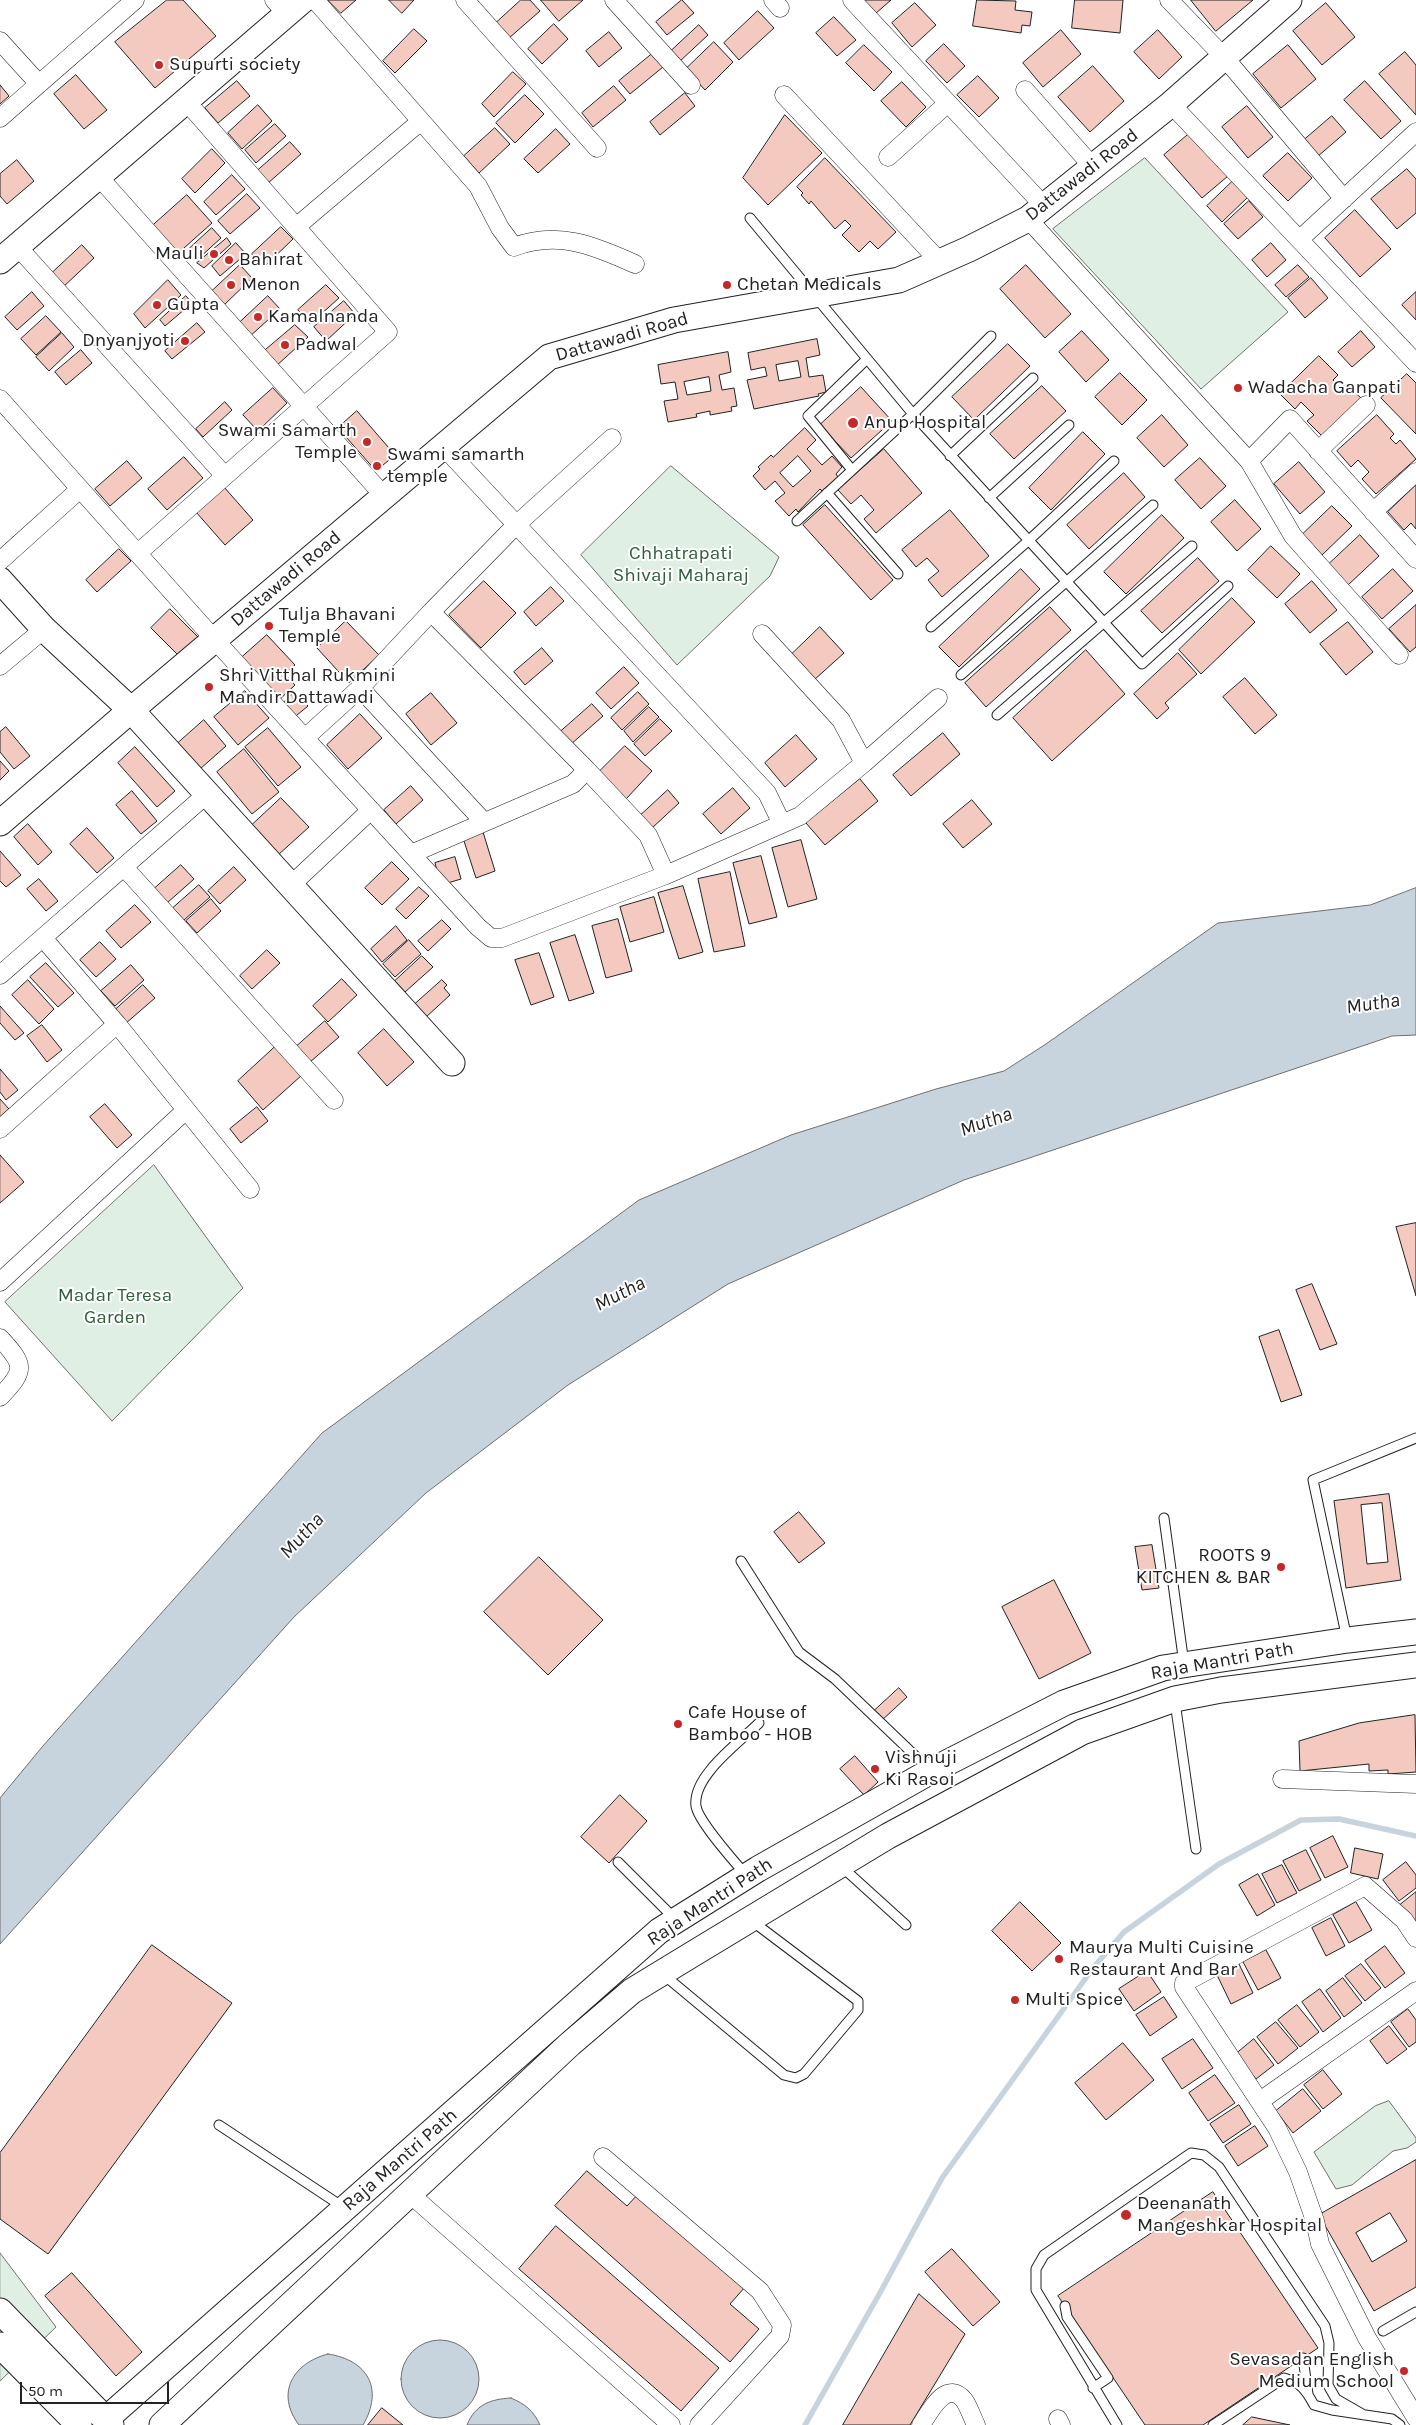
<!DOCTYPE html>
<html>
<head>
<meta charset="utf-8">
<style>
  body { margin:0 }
  #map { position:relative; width:1416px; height:2425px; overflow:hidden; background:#fff; font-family:Karla,sans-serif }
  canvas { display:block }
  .scale { position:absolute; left:20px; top:2382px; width:149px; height:22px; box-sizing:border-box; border:2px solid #222; border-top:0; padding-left:6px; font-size:15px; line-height:18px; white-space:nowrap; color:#222; -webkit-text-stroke:4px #fff; paint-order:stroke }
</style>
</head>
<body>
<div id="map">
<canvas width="1416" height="2425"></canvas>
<div class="scale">50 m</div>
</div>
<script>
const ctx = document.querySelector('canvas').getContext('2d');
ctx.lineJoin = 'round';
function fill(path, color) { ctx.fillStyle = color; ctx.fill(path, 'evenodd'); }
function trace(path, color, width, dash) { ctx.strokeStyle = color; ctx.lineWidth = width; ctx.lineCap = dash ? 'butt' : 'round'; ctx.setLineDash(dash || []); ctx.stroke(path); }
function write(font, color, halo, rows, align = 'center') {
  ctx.font = font + ' Karla,sans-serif'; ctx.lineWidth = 4; ctx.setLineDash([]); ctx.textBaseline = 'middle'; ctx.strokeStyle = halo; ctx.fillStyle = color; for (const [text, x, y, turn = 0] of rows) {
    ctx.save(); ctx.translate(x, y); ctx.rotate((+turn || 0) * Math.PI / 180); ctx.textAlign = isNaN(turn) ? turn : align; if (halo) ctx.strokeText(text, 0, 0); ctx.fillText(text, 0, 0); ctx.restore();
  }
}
const green = new Path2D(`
  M1145,158L1288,312L1201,389L1053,229Z
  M671,466L779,557L770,576L677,665L581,555Z
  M154,1165L243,1288L112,1421L5,1302Z
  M1389,2101L1416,2138V2142L1407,2148L1393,2151L1352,2185L1336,2189L1314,2152L1375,2106Z
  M0,2253L56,2327L0,2381Z`);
fill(green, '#e0efe3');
trace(green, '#6f6f6f', 1);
const water = new Path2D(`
  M1416,888V1035L1392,1036L964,1180L728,1284L568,1385L426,1493L294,1617L0,1944V1798L42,1747L322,1433L639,1200L791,1135L936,1089L1004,1071L1046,1044L1218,923L1370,905Z
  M401 2379a39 39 0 1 1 78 0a39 39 0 1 1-78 0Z
  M328,2354C368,2360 384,2389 363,2425H299C275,2393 293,2363 328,2354Z
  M511,2398C525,2404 533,2410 540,2425H467C475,2405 490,2399 511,2398Z`);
fill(water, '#c7d3dd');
trace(water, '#6f6f6f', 1);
trace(new Path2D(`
  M805,2425L881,2291L942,2178L1093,1968L1124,1932L1219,1864L1301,1820L1339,1819L1416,1836`), '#c7d3dd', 5.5);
const building = new Path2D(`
  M167,0H183L216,36L155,88L115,42Z
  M328,0H356L341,13Z
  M389,0H414L402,13Z
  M521,0H530L540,11L509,38L496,23Z
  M541,0H583L559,21Z
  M682,0L694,13L667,35L656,22Z
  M863,0H891L875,14Z
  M977,0L1016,1L1015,10L1032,12L1030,26L1022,25L1021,33L973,26Z
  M1075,0H1123L1120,33L1072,28Z
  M1191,0H1253L1216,31Z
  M915,3L936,25L912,47L892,23Z
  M1326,3L1355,37L1322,65L1293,31Z
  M758,11L774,28L739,60L724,43Z
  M834,17L856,40L837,56L816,33Z
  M554,24L568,39L542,64L528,49Z
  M699,25L708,35L679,62L670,52Z
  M414,29L427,41L395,73L383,61Z
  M1061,30L1081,54L1043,87L1023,63Z
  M1158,30L1182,57L1159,79L1134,52Z
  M609,32L622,48L599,67L586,51Z
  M714,42L733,62L705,90L686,69Z
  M944,44L965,66L947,83L926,61Z
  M864,45L892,72L874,91L846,63Z
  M1288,45L1316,79L1281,108L1253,74Z
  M1405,52L1416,65V115L1379,74Z
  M652,54L663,67L630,94L619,81Z
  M1093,66L1124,101L1090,132L1058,97Z
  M513,72L526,84L494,117L482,104Z
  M76,75L107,110L84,129L54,94Z
  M978,76L999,98L979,117L957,95Z
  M237,81L250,96L218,123L205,108Z
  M1365,81L1401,121L1381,139L1344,100Z
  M902,82L926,107L906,127L881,101Z
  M0,85L9,96L0,104Z
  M614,86L626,100L593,127L582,113Z
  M685,93L695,106L660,135L650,122Z
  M525,95L544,114L515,143L496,123Z
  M258,105L272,121L242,149L228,133Z
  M1247,106L1273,137L1248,158L1222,127Z
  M785,115L822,153L768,205L743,178Z
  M1332,116L1346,132L1317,157L1303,141Z
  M275,124L286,136L256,163L245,150Z
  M495,128L510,144L479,173L464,156Z
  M556,129L570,144L538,173L524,159Z
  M1190,133L1228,176L1202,198L1164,155Z
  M290,142L301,154L267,184L256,172Z
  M212,149L225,163L195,193L182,179Z
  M1288,153L1312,178L1288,201L1263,176Z
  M825,158L896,232L878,249L870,241L859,252L842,235L851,226L845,220L835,229L811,201L809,204L801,195L803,193L797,187Z
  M17,160L34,181L7,204L0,196V174Z
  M1407,169L1416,179V213L1397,229L1371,199Z
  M232,175L245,189L216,215L204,202Z
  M1233,181L1248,197L1222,222L1207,206Z
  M247,194L260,208L230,234L218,221Z
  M187,195L212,223L175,256L150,228Z
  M1249,201L1263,217L1238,239L1224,224Z
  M1355,210L1391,249L1360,277L1325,238Z
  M281,227L293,239L264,267L252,254Z
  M212,228L221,238L199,258L190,248Z
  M227,238L231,244L204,268L197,263Z
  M236,243L246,254L220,276L212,266Z
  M1271,243L1286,260L1267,277L1252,260Z
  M82,245L94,258L62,288L50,275Z
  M240,265L252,278L224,305L210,293Z
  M1026,265L1071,314L1045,338L1000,289Z
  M1298,265L1309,277L1286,297L1275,285Z
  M1311,278L1328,298L1305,318L1288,298Z
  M168,280L181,295L145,328L134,314Z
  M326,285L339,298L310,324L298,310Z
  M32,292L44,306L17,330L5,317Z
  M1416,292V320L1402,305Z
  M186,296L192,303L165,326L160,320Z
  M268,296L280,309L248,338L236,326Z
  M344,301L355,314L326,341L314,327Z
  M46,316L61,332L36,355L21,339Z
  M197,323L205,332L172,359L165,351Z
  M295,325L308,337L275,367L262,353Z
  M1082,331L1109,360L1086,382L1059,352Z
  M1361,331L1375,347L1352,367L1338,352Z
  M62,333L74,347L49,371L36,357Z
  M817,339L820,355L806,358L809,377L823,375L826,392L818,394L819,396L754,409L747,380L767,376L765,367L751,370L748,353ZM798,361L801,377L779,381L776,365Z
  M1008,344L1030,366L974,420L952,397Z
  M81,350L92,363L66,385L55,372Z
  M728,352L731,372L719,375L722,390L734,388L737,406L731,407L732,411L710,415V411L696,414L697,417L668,422L664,401L678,399L675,382L661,384L658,365ZM709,377L711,391L687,395L684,382Z
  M1319,356L1338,375L1333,380L1341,388L1346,384L1362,399L1323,437L1307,421L1314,415L1301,402L1295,409L1280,394Z
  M1120,373L1147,400L1122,425L1095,397Z
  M1407,374L1416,383V434L1381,398Z
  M1042,386L1066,411L1014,459L990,434Z
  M861,387L892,421L851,458L820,425Z
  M273,388L287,403L258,431L243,415Z
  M225,402L232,410L203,437L196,429Z
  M357,411L395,455L376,471L338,428Z
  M1162,415L1188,445L1164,467L1137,438Z
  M1377,415L1394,434L1390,438L1396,444L1400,440L1416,459L1376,494L1362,479L1369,472L1358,460L1351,467L1337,451Z
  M805,428L816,440L807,449L822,465L832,456L842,467L836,474L838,477L822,491L820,489L798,512L796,509L789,516L775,501L785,493L775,481L765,490L753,476L760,469L758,467L771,455L773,457ZM798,456L811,471L793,487L780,473Z
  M1083,432L1105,454L1051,510L1029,488Z
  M884,449L922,493L876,533L864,519L874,510L861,495L851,504L838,490Z
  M184,457L203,478L167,510L148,489Z
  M1200,458L1226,486L1201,509L1175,480Z
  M127,461L142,478L110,506L95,489Z
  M1299,462L1325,492L1300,514L1274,484Z
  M1124,473L1145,497L1089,549L1067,525Z
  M1416,485V529L1411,523L1404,530L1388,512Z
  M224,487L253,520L225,545L196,512Z
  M1235,500L1261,529L1237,551L1211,522Z
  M825,505L893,580L871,600L803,525Z
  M1332,506L1352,526L1322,555L1303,534Z
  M950,510L989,556L942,597L928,580L939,571L927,558L916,567L902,550Z
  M1162,515L1184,538L1126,594L1104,572Z
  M1360,535L1379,556L1348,585L1329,564Z
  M1271,546L1300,574L1277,598L1248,570Z
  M119,549L131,561L97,592L86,580Z
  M1198,558L1219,581L1162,633L1141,611Z
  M1021,569L1040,589L959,667L939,647Z
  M1393,569L1413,591L1382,619L1362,597Z
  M484,581L516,613L481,648L449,615Z
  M1312,581L1337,610L1310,633L1285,604Z
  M551,587L564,601L536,626L524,612Z
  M1232,598L1255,622L1201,674L1179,650Z
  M1416,605V647L1410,652L1389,629Z
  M1050,607L1071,630L986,707L965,683Z
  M170,609L198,637L179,656L151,628Z
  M346,621L379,655L349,683L317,648Z
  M1348,622L1373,652L1346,675L1320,644Z
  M820,627L844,653L814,680L791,655Z
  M267,635L295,665L285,674L295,685L278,701L240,659Z
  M542,648L553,661L525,685L514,672Z
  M1086,650L1125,694L1052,761L1013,718Z
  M1178,653L1197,674L1165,703L1169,708L1157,719L1134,694Z
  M624,667L639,683L611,709L596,693Z
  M1245,678L1277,715L1255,734L1223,697Z
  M245,691L269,718L238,745L214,717Z
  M295,692L308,706L291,720L279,707Z
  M638,692L649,704L622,730L611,718Z
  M431,693L457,723L431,745L406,714Z
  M592,704L603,716L570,745L559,733Z
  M649,707L659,717L633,742L624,731Z
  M360,714L382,738L348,769L327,745Z
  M660,719L672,731L645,756L634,744Z
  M204,720L226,746L200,769L177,744Z
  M6,727L30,756L14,769L0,752V732Z
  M268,728L301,767L278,786L245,747Z
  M943,733L960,754L911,796L893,775Z
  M796,735L817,759L785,787L765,763Z
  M625,746L652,771L626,799L598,773Z
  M135,747L175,791L157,807L118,763Z
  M244,749L279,792L252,814L217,772Z
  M0,761L9,771L0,780Z
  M860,779L878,801L825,845L806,823Z
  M411,786L423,800L396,824L384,810Z
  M733,788L750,808L721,834L703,814Z
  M668,790L679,803L652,828L641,815Z
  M132,791L157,821L141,834L116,805Z
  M281,798L309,827L278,855L251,826Z
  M972,800L992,824L963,848L943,824Z
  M28,824L52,852L38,865L14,837Z
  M87,828L114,858L97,873L70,844Z
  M483,832L495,871L476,878L463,838Z
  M801,840L817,899L788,907L772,848Z
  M0,851L21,875L6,887L0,881Z
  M761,856L777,917L749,924L733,863Z
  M455,857L461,879L441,885L435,863Z
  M392,862L409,879L382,905L365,888Z
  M181,865L194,879L167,903L154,889Z
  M234,867L246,880L220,904L208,891Z
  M730,872L745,946L714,952L698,879Z
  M39,879L58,901L46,911L27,889Z
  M199,885L210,897L184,920L173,908Z
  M683,886L703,952L679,959L658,893Z
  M419,887L429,896L406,919L396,909Z
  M654,897L664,932L630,942L620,907Z
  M211,899L221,911L197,933L186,921Z
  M135,905L151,922L121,948L106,931Z
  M618,919L632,971L606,978L592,926Z
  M442,920L451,929L428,951L418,941Z
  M396,926L407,940L382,962L371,949Z
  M575,935L594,993L569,1001L550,943Z
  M409,940L421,954L395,977L383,964Z
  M100,942L116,959L96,977L80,960Z
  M267,950L280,963L252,989L240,976Z
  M539,953L554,997L531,1005L515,960Z
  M422,956L433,967L405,992L395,981Z
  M46,963L74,993L58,1007L30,977Z
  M131,965L144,980L115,1006L101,991Z
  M342,979L357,995L328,1022L313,1006Z
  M28,980L54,1009L39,1024L12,995Z
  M442,980L447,985L444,988L450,995L425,1018L414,1005Z
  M143,985L155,998L125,1024L114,1011Z
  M0,1006L24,1033L15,1040L0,1023Z
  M325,1021L339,1037L310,1062L297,1046Z
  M42,1025L62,1050L47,1062L27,1036Z
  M384,1029L414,1062L387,1086L358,1053Z
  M276,1046L302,1075L263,1110L238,1081Z
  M0,1069L18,1090L6,1100L0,1092Z
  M0,1099L9,1109L0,1117Z
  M105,1104L132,1135L117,1148L90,1117Z
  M257,1107L268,1121L241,1143L230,1129Z
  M0,1155L24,1182L0,1203Z
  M1416,1223V1296L1396,1227Z
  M1312,1284L1337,1344L1320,1350L1296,1290Z
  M1279,1330L1302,1395L1281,1402L1259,1337Z
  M1389,1494L1401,1580L1346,1588L1334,1501ZM1382,1503L1388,1562L1367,1564L1361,1505Z
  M799,1512L825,1543L799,1563L774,1532Z
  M1152,1545L1159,1588L1142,1590L1135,1547Z
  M539,1557L603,1620L548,1675L484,1612Z
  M1054,1580L1091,1653L1039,1679L1002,1607Z
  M899,1688L907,1697L881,1721L873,1712Z
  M1415,1715L1416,1772L1388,1774V1770L1369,1771V1764L1300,1771L1299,1741L1359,1723Z
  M855,1756L878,1782L864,1795L840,1769Z
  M620,1795L647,1821L609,1863L581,1837Z
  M1333,1836L1348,1867L1325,1878L1310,1848Z
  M1355,1848L1383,1854L1378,1879L1351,1873Z
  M1306,1850L1321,1880L1299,1891L1283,1861Z
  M1406,1862L1416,1875V1888L1399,1901L1383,1880Z
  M1282,1865L1297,1893L1277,1903L1262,1874Z
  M1258,1874L1275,1905L1257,1916L1239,1885Z
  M1416,1892V1922L1415,1923L1400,1905Z
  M1020,1902L1061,1943L1032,1971L992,1931Z
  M1356,1902L1372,1930L1349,1943L1333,1915Z
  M1331,1918L1345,1946L1326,1956L1312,1928Z
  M152,1945L232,2003L48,2254L0,2219V2153Z
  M1385,1946L1405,1973L1385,1988L1365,1961Z
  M1266,1950L1281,1978L1258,1990L1243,1962Z
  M1239,1964L1253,1993L1231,2004L1217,1975Z
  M1361,1964L1381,1988L1365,2001L1345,1976Z
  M1147,1971L1161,1992L1134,2011L1119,1989Z
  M1343,1978L1362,2003L1344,2017L1326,1991Z
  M1320,1989L1341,2018L1323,2032L1302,2002Z
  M1164,1997L1177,2017L1150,2036L1136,2015Z
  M1297,2005L1319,2032L1300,2047L1278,2020Z
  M1408,2009L1416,2020V2042L1409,2047L1391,2022Z
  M1276,2022L1298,2048L1278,2064L1257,2037Z
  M1389,2026L1407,2049L1387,2064L1370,2041Z
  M1193,2039L1213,2068L1182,2089L1162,2059Z
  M1254,2039L1274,2065L1256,2079L1236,2054Z
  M1123,2043L1154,2080L1106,2120L1075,2083Z
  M1323,2070L1342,2094L1323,2109L1304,2085Z
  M1215,2075L1235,2103L1208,2121L1189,2093Z
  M1303,2089L1321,2111L1293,2133L1276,2111Z
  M1239,2105L1251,2124L1223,2143L1210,2124Z
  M1255,2126L1268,2146L1238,2166L1225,2146Z
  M1416,2160V2287L1374,2311L1319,2215ZM1390,2213L1407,2241L1372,2262L1356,2233Z
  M587,2171L627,2206L639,2193L745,2287L730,2304L759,2329L730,2362L555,2206Z
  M1213,2192L1318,2348L1203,2425H1145L1058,2296Z
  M556,2226L719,2368L681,2411L519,2269Z
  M952,2249L1000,2302L973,2326L925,2272Z
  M72,2273L142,2352L116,2376L45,2296Z
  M919,2294L965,2334L910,2425H843Z
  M382,2408L403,2425H368Z
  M1252,2417L1290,2425H1243Z`);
fill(building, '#f3c9c0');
trace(building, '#222', 1);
const lane = new Path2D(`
  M750,218L913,414L1142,664L1228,586
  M950,456L1033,378
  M852,470L808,416L867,359
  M827,493L898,574
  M989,498L1069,425
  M797,521L913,414L991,336
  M931,627L1028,541L1114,461
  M961,675L1153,505
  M997,715L1192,546
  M1164,1518L1184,1664
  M741,1561L799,1652L835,1679L930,1770
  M1347,1639L1313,1480L1416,1438
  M1175,1702L1196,1849
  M618,1862L674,1918
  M842,1867L906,1925
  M745,1874C734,1861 698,1821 696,1806C692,1776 740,1742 759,1723
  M664,1975L784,2075L796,2078L804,2074L858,2010V2001L752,1921
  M219,2125L343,2207
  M1065,2306L1067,2317L1108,2378L1093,2388
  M1383,2331L1416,2312
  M1303,2358L1308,2394
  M1117,2425L1036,2290V2269L1044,2255L1191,2153L1204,2155L1219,2167L1325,2326L1329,2343L1328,2385L1336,2399L1364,2415
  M1213,2425L1284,2378C1300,2382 1306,2390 1314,2405L1332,2410L1392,2419L1400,2425`);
const street = new Path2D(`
  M274,0L287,14
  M315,0L478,186L500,228L514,247C558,230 595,246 635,264
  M465,0L597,148
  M614,0L691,85
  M773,0L780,8
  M852,0L1044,206
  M1169,0L1224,57L1344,199
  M0,41L39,84
  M1025,90L1093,167
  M784,95L940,262
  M1171,104L1416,363
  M0,118L135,0
  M888,157L948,103
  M98,176L384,496
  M1028,219L1249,461L1293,536L1399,655
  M296,227L421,121
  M1300,239L1416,132
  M17,246L225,476
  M0,399L214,639L478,927L491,938H502L666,875L800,816L864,763L841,720L762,634
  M443,446L767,793L782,824
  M1318,451L1366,405
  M1249,461L1290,419L1416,559
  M1373,512L1416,472
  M138,553L388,332L186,101
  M0,561L80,489
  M431,612L516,525L612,438
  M0,666L44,629
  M360,688L484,822
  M305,738L360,688L431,612L587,770L648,835L666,875
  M864,763L938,698
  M411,854L573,784L587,770
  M124,867L334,1100
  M290,886L371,810
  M43,938L117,1024L250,1189
  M0,975L207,794
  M0,1129L117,1024
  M0,1282L186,1110
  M0,1338C25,1365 26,1370 0,1397
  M1282,1779L1416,1784
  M1416,1938L1404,1920L1365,1886L1184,1983V1987L1277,2128L1298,2172L1315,2221L1320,2244L1367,2338L1416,2418
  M1260,2101L1416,1991
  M603,2157L760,2291L782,2325L780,2336L699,2425
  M409,2193L671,2425
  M1058,2419L1061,2425
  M921,2425C929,2413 946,2378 964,2400C969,2407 972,2417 976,2425`);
const secondary = new Path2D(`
  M0,261L303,0
  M0,580L44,629L131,710L452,1063
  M0,823L131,710L549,357L674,320L899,280L969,249L1028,219L1171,104L1289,0
  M0,2311L111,2425
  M0,2345L79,2425
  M106,2419L659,1931L758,1869L931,1771L1064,1703L1163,1668L1348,1640L1416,1632
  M162,2425L570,2044L632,1991L701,1949L888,1836L1082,1732L1175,1699L1221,1690L1416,1665`);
trace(lane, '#222', 11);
trace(street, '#222', 19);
trace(secondary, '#222', 27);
trace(lane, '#fff', 9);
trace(street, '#fff', 18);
trace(secondary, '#fff', 25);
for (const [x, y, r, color] of [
  [159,65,5,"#c62828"],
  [214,254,5,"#c62828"],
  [229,260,5,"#c62828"],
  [231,285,5,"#c62828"],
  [727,285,5,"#c62828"],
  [157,305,5,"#c62828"],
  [258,317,5,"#c62828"],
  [185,341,5,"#c62828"],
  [285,345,5,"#c62828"],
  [1238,388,5,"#c62828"],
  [853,423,6,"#c62828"],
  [367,442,5,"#c62828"],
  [377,466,5,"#c62828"],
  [269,626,5,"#c62828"],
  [209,687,5,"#c62828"],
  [1281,1567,5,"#c62828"],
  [678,1724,5,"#c62828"],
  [875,1769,5,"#c62828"],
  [1059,1959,5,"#c62828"],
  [1015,2000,5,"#c62828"],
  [1126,2215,6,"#c62828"],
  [1404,2371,5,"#c62828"]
]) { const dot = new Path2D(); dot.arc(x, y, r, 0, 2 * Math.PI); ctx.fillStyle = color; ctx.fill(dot); trace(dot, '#fff', 2); }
write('19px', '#222', '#fff', [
  ["Supurti society",169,65],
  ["Mauli",204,254,"right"],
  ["Bahirat",239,260],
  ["Menon",241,285],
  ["Chetan Medicals",737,285],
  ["Gupta",167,305],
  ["Kamalnanda",268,317],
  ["Dnyanjyoti",175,341,"right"],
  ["Padwal",295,345],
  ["Wadacha Ganpati",1248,388],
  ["Anup Hospital",864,423],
  ["Swami Samarth",357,431,"right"],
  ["Temple",357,453,"right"],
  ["Swami samarth",387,455],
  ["temple",387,477],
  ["Tulja Bhavani",279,615],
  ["Temple",279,637],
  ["Shri Vitthal Rukmini",219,676],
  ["Mandir Dattawadi",219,698],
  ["ROOTS 9",1271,1556,"right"],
  ["KITCHEN & BAR",1271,1578,"right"],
  ["Cafe House of",688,1713],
  ["Bamboo - HOB",688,1735],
  ["Vishnuji",885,1758],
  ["Ki Rasoi",885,1780],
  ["Maurya Multi Cuisine",1069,1948],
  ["Restaurant And Bar",1069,1970],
  ["Multi Spice",1025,2000],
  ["Deenanath",1137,2204],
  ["Mangeshkar Hospital",1137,2226],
  ["Sevasadan English",1394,2360,"right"],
  ["Medium School",1394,2382,"right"]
], 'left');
write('19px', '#222', '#fff', [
  ["Dattawadi Road",1082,175,-38],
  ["Dattawadi Road",622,337,-16],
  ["Dattawadi Road",286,579,-40],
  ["Raja Mantri Path",1222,1661,-10],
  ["Raja Mantri Path",710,1902,-33],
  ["Raja Mantri Path",400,2160,-41]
]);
write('19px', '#2f5e38', '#fff', [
  ["Chhatrapati",681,554],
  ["Shivaji Maharaj",681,576],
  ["Madar Teresa",115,1296],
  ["Garden",115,1318]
]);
write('italic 20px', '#222', '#fff', [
  ["Mutha",1373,1004,-8],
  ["Mutha",986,1122,-19],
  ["Mutha",620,1294,-27],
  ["Mutha",302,1536,-47]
]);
</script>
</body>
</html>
